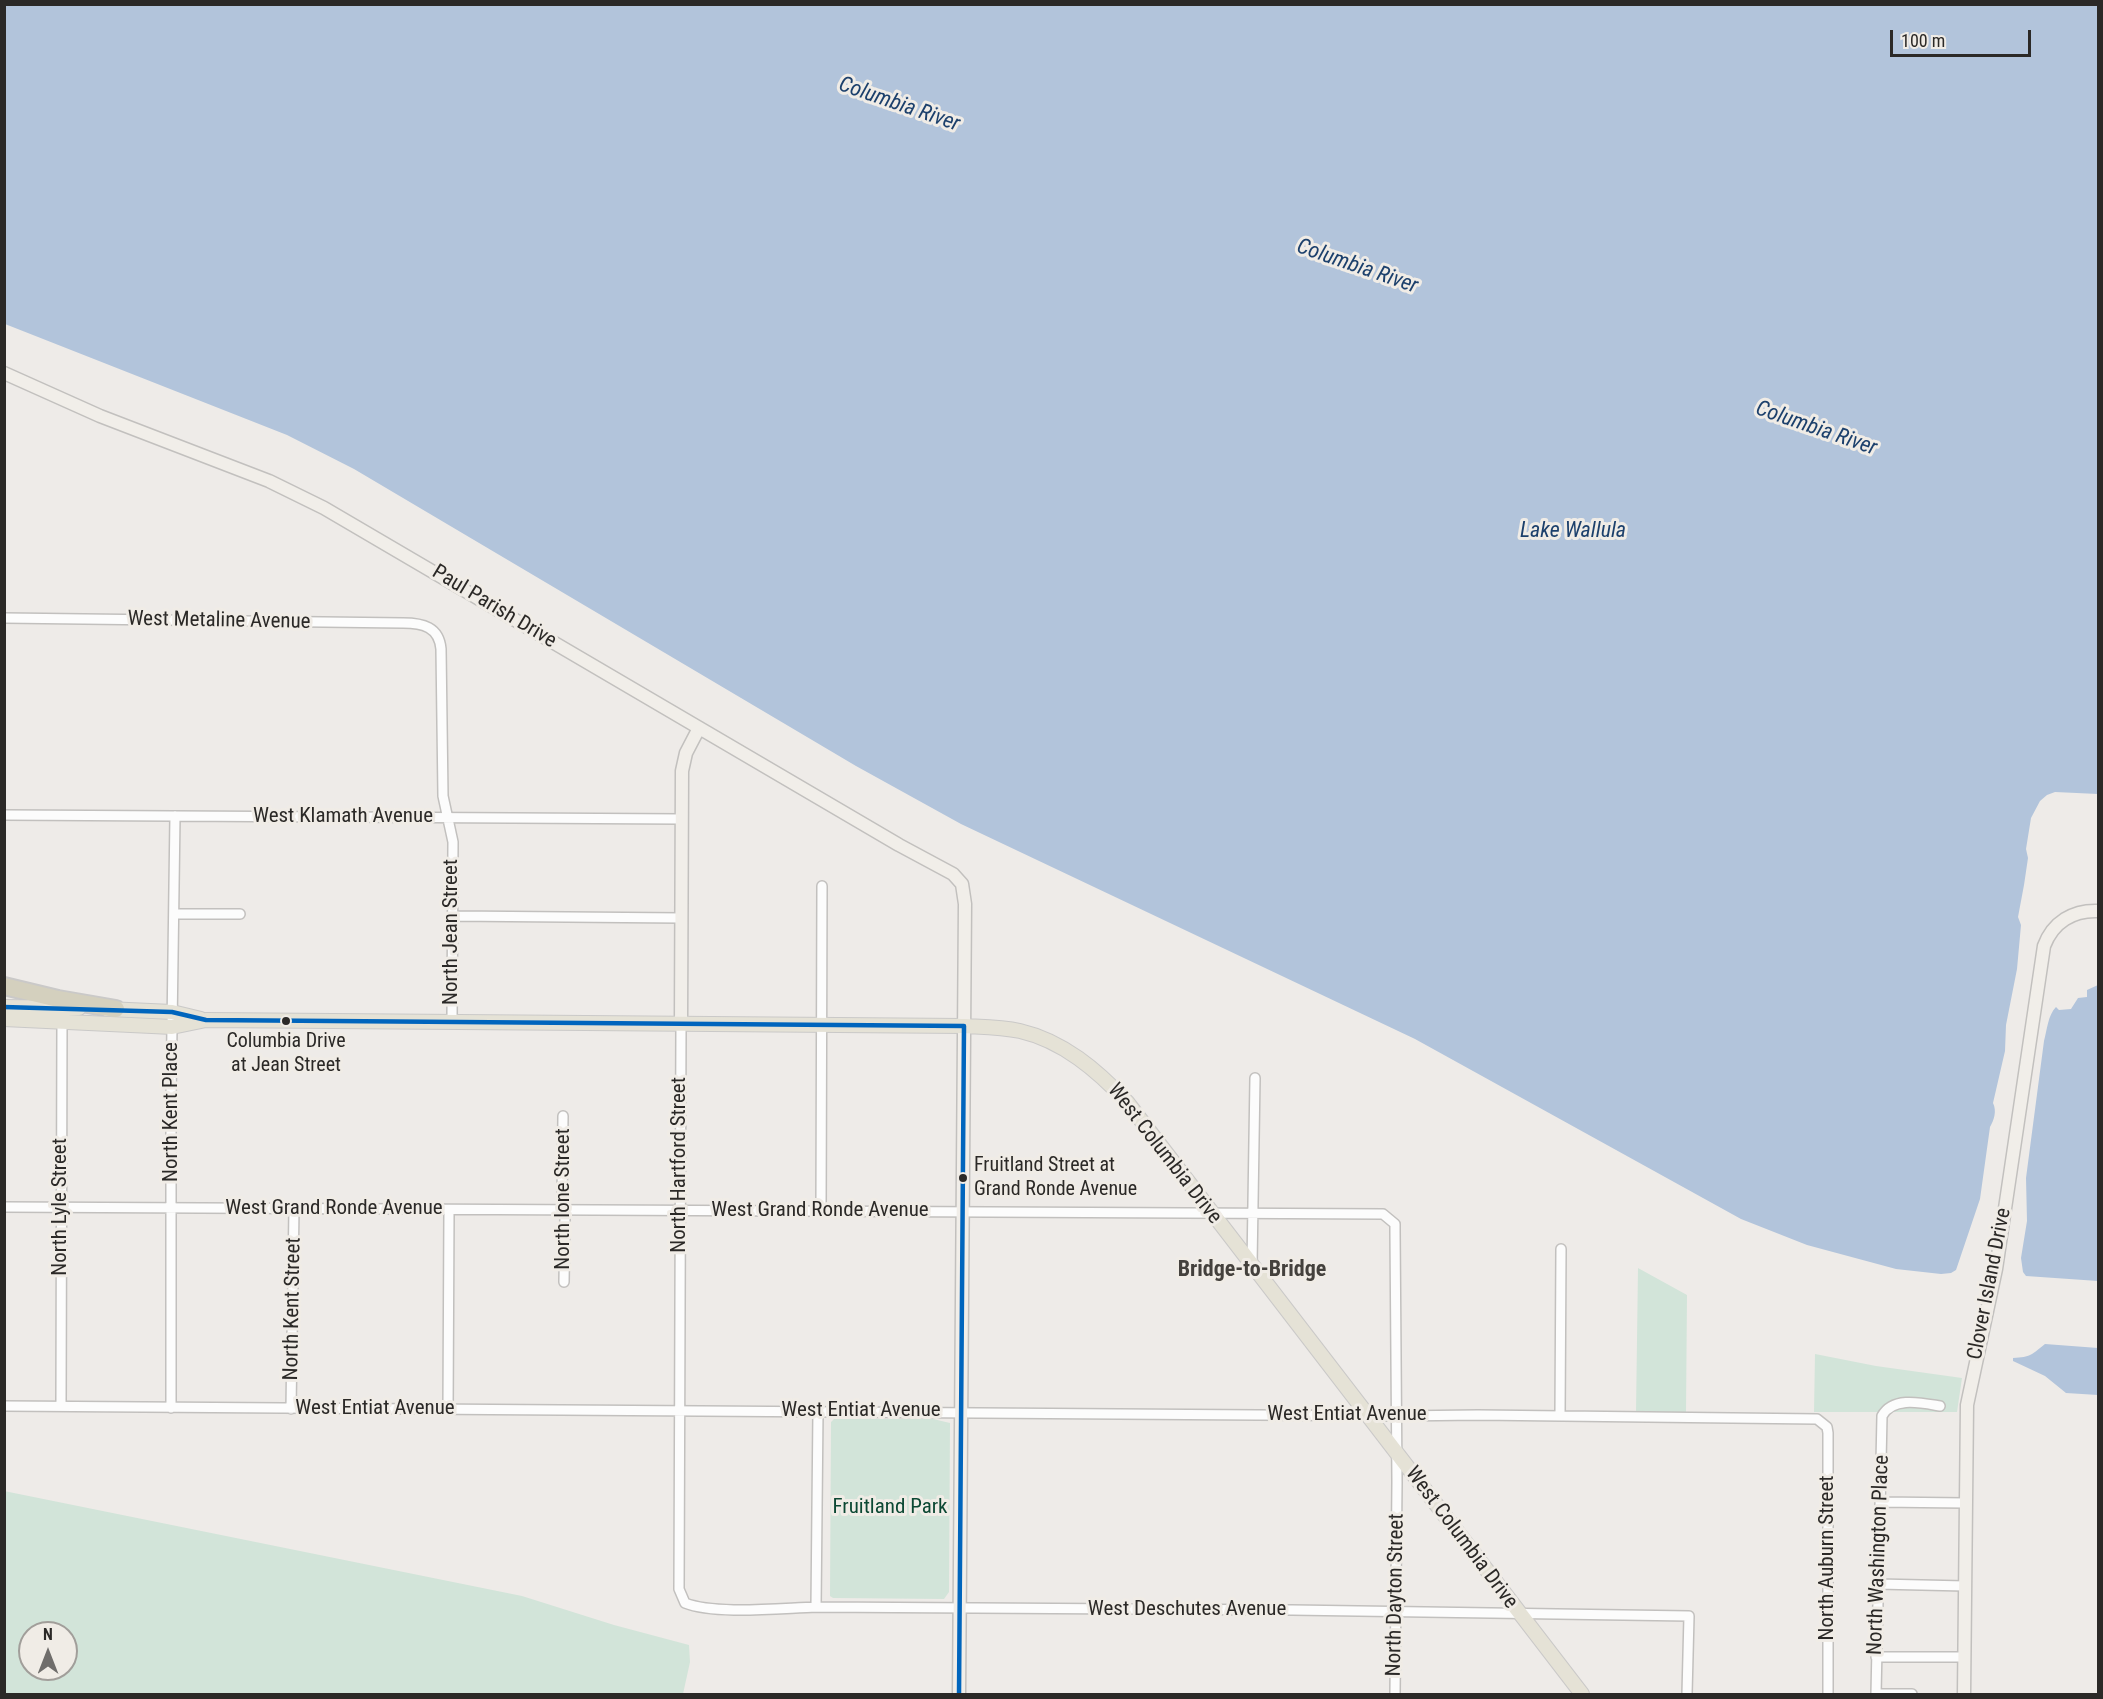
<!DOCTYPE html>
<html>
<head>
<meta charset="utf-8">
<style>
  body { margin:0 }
  #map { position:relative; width:2103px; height:1699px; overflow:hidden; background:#eeebe8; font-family:"Roboto Condensed",sans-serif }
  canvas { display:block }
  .frame { position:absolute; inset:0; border:6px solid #2b2927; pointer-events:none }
  .north { position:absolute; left:18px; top:1621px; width:60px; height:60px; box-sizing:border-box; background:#f0ece6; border:2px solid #a19e9a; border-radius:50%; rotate:0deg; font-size:16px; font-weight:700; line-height:24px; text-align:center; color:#2b2927 }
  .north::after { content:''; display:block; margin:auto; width:21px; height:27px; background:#6f6d6b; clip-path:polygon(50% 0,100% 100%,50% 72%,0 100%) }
  .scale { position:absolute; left:1890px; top:30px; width:141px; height:27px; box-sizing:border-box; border:3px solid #2b2927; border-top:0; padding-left:8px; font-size:18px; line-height:21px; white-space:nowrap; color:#2b2927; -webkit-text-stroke:4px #f0ece6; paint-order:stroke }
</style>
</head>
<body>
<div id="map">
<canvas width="2103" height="1699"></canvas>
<div class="frame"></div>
<div class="north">N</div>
<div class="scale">100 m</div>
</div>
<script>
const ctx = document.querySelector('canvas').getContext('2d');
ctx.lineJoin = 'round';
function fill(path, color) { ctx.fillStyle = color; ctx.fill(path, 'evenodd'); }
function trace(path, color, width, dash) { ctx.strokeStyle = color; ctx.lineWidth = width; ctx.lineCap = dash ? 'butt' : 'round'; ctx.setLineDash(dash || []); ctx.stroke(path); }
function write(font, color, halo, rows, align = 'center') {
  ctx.font = font + ' "Roboto Condensed",sans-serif'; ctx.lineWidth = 6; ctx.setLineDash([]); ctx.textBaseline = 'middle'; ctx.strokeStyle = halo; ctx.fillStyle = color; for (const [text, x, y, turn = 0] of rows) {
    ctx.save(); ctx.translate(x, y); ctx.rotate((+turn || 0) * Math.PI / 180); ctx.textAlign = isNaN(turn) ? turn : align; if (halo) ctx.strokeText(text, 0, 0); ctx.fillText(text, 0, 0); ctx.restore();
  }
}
fill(new Path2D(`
  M1638,1268L1687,1295L1686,1412H1636Z
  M1815,1354L1876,1366L1962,1378L1957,1412H1814Z
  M834,1419H933L950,1423L949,1592L944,1599L833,1598L830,1596L831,1422Z
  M4,1491L522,1596L614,1625L689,1645L690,1662L683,1694H5ZM30,1633H66V1669H30Z`), '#d2e4d9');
fill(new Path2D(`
  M4,5H2098V794L2055,792L2047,795L2040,801L2031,818L2026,849L2028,858L2024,885L2018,917L2021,925L2017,969L2006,1025L2005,1051L1993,1103C1997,1111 1994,1120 1990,1127L1980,1199L1956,1270L1951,1273L1941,1274L1896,1269L1807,1245L1741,1219L1415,1039L961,824L856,766L354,469L287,435L5,324Z
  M2098,985V1281L2026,1276L2023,1272L2021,1258L2027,1221L2026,1178L2044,1041C2047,1030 2048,1015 2056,1007L2059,1010L2071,1009L2078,998L2087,997V990Z
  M2045,1344L2098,1348V1395L2066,1393L2045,1376L2013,1361V1358C2031,1357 2031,1355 2045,1344Z`), '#b2c4db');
const street = new Path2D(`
  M4,618L403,623C423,623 439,627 441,649L443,796L453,842L452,1022
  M4,815L682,819
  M174,914H240
  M452,916L682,918
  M681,1024L679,1589L685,1603C715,1615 781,1608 816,1607L1292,1610L1689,1616L1687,1694
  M563,1116L562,1203L565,1217L564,1282
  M4,1207L1383,1214L1395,1224V1231L1397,1482L1395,1694
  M821,1211L822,886
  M1252,1265L1255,1078
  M4,1406L1397,1416L1478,1415L1817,1419L1827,1427L1828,1433V1694
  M61,1406L62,1019
  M171,1408V1098L175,816
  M291,1409L294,1208
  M448,1410L449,1210
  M1560,1416L1561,1249
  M1880,1502L1965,1503
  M1878,1584L1965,1586
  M816,1607L818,1411
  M1876,1657H1965
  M1876,1694L1882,1416C1893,1396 1922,1403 1940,1406
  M1876,1694H1912`);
const secondary = new Path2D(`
  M4,373L100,416L269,481L324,508L899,845L953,874L962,884L965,904L959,1694
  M681,1024L682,771L686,753L699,728
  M1964,1694L1967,1405L1996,1269L2044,946C2053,922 2073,910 2098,911`);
const primary = new Path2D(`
  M4,1007L79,1008
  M107,1009L172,1012L201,1019
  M4,1019L152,1026L172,1027L206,1020L964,1026C982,1027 1001,1027 1020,1031C1063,1041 1097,1070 1127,1102L1582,1694`);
const highway = new Path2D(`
  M4,986L58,999L116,1009`);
trace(street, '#c2c0be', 12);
trace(secondary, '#c2c0be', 15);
trace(primary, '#cac9c8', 16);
trace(highway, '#cac9c8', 20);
trace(street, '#fcfcfc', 9);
trace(secondary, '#f1eee9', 12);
trace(primary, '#e5e2d6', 14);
trace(highway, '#d4d0be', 16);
trace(new Path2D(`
  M4,1007L172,1012L206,1020L964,1026
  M959,1694L964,1026`), '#0065bd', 4.5);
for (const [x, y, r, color] of [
  [286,1021,5,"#2b2927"],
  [963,1178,5,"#2b2927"]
]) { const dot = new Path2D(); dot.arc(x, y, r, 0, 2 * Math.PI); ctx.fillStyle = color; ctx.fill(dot); trace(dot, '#f0ece6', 2); }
write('20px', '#2b2927', '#f0ece6', [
  ["Columbia Drive",286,1042],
  ["at Jean Street",286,1066],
  ["Fruitland Street at",974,1166,"left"],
  ["Grand Ronde Avenue",974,1190,"left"]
]);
write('21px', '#2b2927', '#f0ece6', [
  ["Paul Parish Drive",494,607,31],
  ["West Metaline Avenue",219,621,1],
  ["West Klamath Avenue",343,817],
  ["North Jean Street",452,932,-90],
  ["North Kent Place",172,1112,-90],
  ["West Columbia Drive",1164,1154,52],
  ["North Hartford Street",680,1165,-90],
  ["North Ione Street",564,1199,-90],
  ["North Lyle Street",61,1207,-90],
  ["West Grand Ronde Avenue",334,1209],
  ["West Grand Ronde Avenue",820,1211],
  ["Clover Island Drive",1990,1284,-79],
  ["North Kent Street",293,1309,-89],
  ["West Entiat Avenue",375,1409],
  ["West Entiat Avenue",861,1411],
  ["West Entiat Avenue",1347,1415],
  ["West Columbia Drive",1461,1538,53],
  ["North Washington Place",1879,1555,-88],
  ["North Auburn Street",1828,1558,-90],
  ["North Dayton Street",1396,1595,-89],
  ["West Deschutes Avenue",1187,1610]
]);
write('21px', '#0c4833', '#f0ece6', [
  ["Fruitland Park",890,1508]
]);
write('italic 22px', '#1c406c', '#f0ece6', [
  ["Columbia River",899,105,19],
  ["Columbia River",1357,267,19],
  ["Columbia River",1816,429,19],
  ["Lake Wallula",1573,531]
]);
write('bold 22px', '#44413d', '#f0ece6', [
  ["Bridge-to-Bridge",1252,1270]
]);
</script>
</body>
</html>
